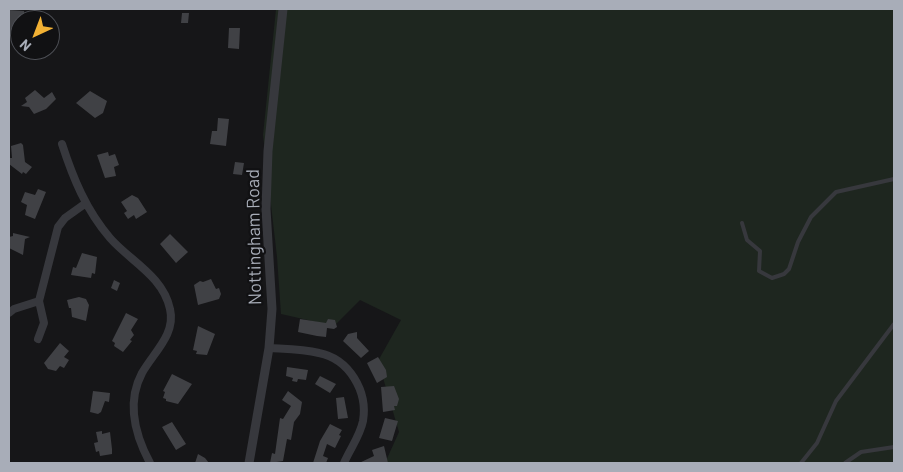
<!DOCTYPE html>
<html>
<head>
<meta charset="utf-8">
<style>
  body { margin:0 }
  #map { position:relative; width:903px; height:472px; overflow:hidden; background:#161618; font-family:Barlow,sans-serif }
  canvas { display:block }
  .frame { position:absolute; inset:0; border:10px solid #a8adb8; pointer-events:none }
  .north { position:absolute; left:10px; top:10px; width:50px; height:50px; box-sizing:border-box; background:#111113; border:1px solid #4d4f55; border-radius:50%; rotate:223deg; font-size:14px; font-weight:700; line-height:20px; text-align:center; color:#a8adb8 }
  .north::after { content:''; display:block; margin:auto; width:18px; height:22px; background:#f2b134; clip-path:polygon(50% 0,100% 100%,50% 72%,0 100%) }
</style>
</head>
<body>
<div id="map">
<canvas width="903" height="472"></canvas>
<div class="frame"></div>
<div class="north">N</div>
</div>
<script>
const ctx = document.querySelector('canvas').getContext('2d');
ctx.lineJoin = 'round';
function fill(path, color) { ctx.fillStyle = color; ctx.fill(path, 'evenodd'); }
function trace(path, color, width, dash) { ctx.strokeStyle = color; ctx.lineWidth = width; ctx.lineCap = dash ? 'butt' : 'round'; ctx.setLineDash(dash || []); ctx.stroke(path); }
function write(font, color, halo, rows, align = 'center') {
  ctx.font = font + ' Barlow,sans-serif'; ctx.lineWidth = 4.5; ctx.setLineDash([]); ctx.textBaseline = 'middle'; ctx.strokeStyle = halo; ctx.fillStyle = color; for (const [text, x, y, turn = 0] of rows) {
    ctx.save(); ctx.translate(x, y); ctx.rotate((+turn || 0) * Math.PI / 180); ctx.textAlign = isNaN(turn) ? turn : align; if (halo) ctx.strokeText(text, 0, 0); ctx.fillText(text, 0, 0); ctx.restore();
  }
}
fill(new Path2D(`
  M276,9H894V463H385L399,432L378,361L401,320L360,300L334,326L281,314L277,257L263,135Z`), '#1e261f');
fill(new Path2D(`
  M9,10L24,11V20H20V37L9,35Z
  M182,13H189L188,23H181Z
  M229,28H240L239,49L228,48Z
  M35,90L44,98L52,92L56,99L46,109L34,114L29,107L21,106L27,102L25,98Z
  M90,91L107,101L103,113L95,118L76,103Z
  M218,118L229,119L226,146L210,144L212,131H217Z
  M21,143L23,145L25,162L32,167L26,174L23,172L22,174L9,164V158H12L11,146Z
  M108,152L109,156L115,154L119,165L114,167L116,176L105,178L97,155Z
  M235,162L244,163L242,175L233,174Z
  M38,189L46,192L35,219L25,215L27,205L21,202L25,192L35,195Z
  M132,195L138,198L147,212L136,219L134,215L128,219L124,213L127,211L121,202Z
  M13,233L30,237L25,239L23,255L9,248V237L13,236Z
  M170,234L188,252L176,263L160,244Z
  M82,253L97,257L95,274L92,273L91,278L71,275L73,267L76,268Z
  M211,279L216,289L219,288L221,294L219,299L198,305L194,285L200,281L203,282Z
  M114,280L120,283L117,291L111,288Z
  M79,297L86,299L89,305L86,321L72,317L71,308H69L67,300Z
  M126,313L138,319L131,330L134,335L130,340L132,341L123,352L114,346L115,343L112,341Z
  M300,319L326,323L328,319L335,320L337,327L334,329L327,328L326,337L317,336L298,332Z
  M198,326L215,334L207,355L196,354L197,351L193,350Z
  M357,332V338L369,351L361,358L343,341L348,334Z
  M60,343L69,351L64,357L69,360L64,368L60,366L56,371L48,369L44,363Z
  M378,357L386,370L387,377L377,383L367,363Z
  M287,367L308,370L306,380L298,379L297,382L292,381L293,378L286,376Z
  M172,374L192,384L178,404L166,401V399L163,398L165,392L163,391Z
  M320,376L336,384L330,393L315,384Z
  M394,386L399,399L397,406H394L395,410L383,412L381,387Z
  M93,391L110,393L109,402L105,401L101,412L98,414L90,412Z
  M288,391L302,402L300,414L294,422L291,440L287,439L283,461L270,463L272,453L275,454L280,418L283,419L291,406L282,400Z
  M344,397L348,418L338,419L336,398Z
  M385,418L398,421L392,441L379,438Z
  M172,422L186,444L176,450L162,427Z
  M330,424L342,430L339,435L341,436L335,448L327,444L323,456L328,458L326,463H313L320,441Z
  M102,431V434L110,432L112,449V454L100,456L99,451L96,452L94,443L98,442L96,432Z
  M384,446L388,463H359L374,456L372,450Z
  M198,454L205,458L209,463H195Z`), '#404145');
trace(new Path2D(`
  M742,223L747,240L760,251L759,271L772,278L784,274L789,269L798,242L811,217L836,192L894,179
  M801,463L817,443L836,401L894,324
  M845,463L861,452L894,447`), '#37383d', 4);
trace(new Path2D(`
  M62,144C73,178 86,210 110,238C130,261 163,276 170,309C176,334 154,352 142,373C126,403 135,435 150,463
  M39,301L58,227L65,218L86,203
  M9,313L14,309L39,301L44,323L38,339
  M269,348C286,349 303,349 319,353C349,359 368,391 363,421C360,436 350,449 344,463`), '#37383d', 8);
trace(new Path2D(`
  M249,463L269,348L272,309L266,209L268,151L283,9`), '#37383d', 9);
write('18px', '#a8adb8', '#111113', [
  ["Nottingham Road",254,237,-91]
]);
</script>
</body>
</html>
